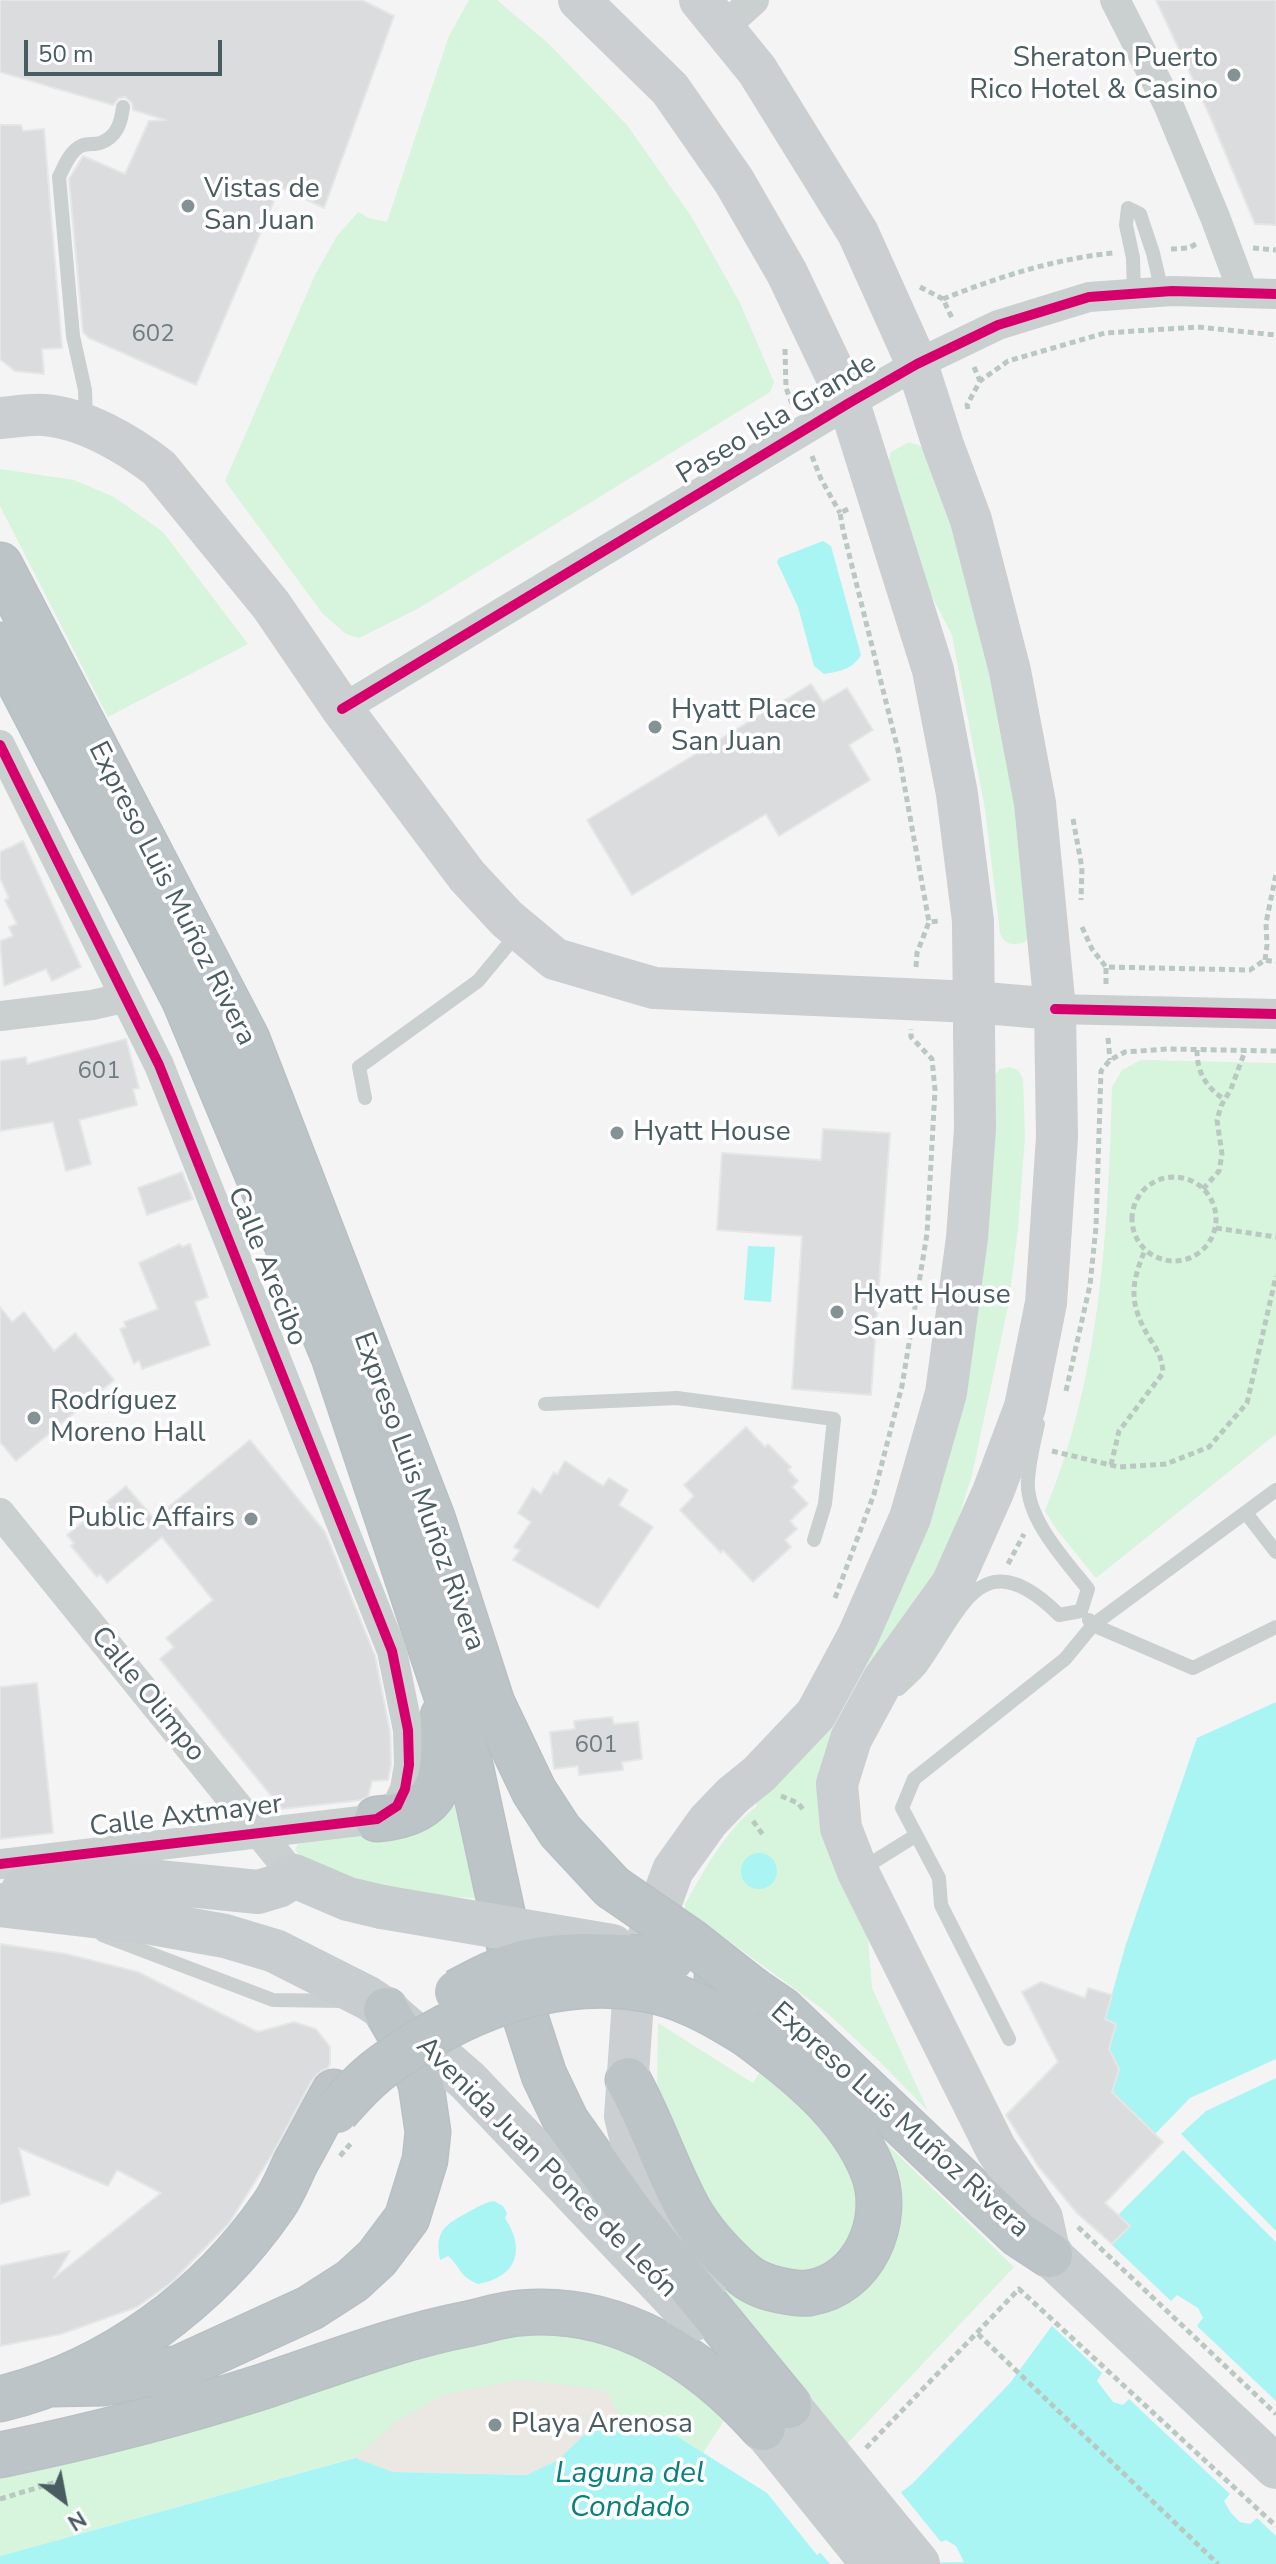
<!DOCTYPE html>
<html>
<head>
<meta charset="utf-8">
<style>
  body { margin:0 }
  #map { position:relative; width:1276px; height:2564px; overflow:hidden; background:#f4f4f4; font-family:"Nunito Sans",sans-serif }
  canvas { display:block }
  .north { position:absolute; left:24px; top:2460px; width:80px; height:80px; -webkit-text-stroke:6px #fff; paint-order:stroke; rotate:148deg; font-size:22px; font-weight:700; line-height:32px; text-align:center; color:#485c62 }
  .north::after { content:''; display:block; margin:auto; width:28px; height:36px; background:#485c62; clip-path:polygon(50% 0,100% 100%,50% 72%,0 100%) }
  .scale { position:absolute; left:24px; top:40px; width:198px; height:36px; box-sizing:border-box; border:4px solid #485c62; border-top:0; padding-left:10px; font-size:24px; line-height:28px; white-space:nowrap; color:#485c62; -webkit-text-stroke:6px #fff; paint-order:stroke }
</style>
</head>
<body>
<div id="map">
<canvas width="1276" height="2564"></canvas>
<div class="north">N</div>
<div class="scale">50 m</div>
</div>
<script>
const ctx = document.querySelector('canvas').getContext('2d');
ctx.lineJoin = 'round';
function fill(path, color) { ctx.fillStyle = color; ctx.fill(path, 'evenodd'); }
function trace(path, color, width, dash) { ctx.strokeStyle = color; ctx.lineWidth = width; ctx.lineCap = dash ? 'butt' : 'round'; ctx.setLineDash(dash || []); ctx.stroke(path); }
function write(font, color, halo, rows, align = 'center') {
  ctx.font = font + ' "Nunito Sans",sans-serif'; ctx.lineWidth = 7; ctx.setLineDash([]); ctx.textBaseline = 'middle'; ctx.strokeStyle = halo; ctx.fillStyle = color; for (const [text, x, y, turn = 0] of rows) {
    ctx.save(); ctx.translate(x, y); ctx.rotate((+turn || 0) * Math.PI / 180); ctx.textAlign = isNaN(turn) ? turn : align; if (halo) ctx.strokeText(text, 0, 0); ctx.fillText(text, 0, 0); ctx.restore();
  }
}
fill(new Path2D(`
  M469,0H497L550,45L627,125L691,216L740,303L774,382L770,392L419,608L359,638L346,634L323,614L225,481L315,275L337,236L358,212L369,218L387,222L449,36Z
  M909,442L928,449L984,635L1017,811L1031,931L1025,942C1014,946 1004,945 1000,933L985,809L952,635L920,573L887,467L891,452Z
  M0,469L74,480L114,497L163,532L248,644L108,717L0,506Z
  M1141,1060L1276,1063V1434L1096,1578L1057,1530L1045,1511C1101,1377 1108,1230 1112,1087L1122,1070Z
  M1010,1067L1018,1070L1023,1079L1025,1137L1018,1229L1009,1302L972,1475L950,1545L932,1586L849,1709L872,1988L928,2111L882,2064L825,2011L685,1909V1904C706,1868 724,1832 757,1806L756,1799L882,1623L994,1076L1000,1069Z
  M456,1805L468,1814L488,1899L357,1890L302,1859L295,1850L298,1844L410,1830L444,1807Z
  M658,2023L753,2083L762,2069L836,2142L857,2175L860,2226L825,2273L769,2275L701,2201L657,2097Z
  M866,2124L1014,2267L847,2444L704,2265L847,2292Z
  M567,2332L651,2357L729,2413L703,2453L648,2418L591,2428L558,2460L448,2473L393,2472L354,2458L0,2556V2471L403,2357L508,2334Z`), '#d7f4dc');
fill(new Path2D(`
  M522,2379L607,2391L619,2415L591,2428L558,2460L526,2475L393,2472L355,2458L396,2422L442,2395Z`), '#ebe7e3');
fill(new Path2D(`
  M823,541L831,546L861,655C852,670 840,671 824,674L814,666L798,607L777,562L779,558Z
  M748,1246L775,1247L771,1302L744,1300Z
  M1276,1702V2564H0V2556L355,2458L393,2472L526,2475L558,2460L591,2428L619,2415L648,2418L767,2493L817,2555L912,2484L1010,2383L1112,2244L1130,2227L1105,2203L1163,2142L1112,2092L1119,2069L1109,2049L1116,2025L1105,2019L1126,1944L1197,1738Z
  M741 1871a18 18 0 1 1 36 0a18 18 0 1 1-36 0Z
  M494,2201L503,2206L507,2213L505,2218C526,2250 517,2277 478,2284C457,2275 462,2268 448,2256L440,2260C434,2229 446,2225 470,2211C480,2206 483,2203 494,2201Z`), '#a9f5f3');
fill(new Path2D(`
  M1276,2059V2078L1206,2111L1181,2134L1276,2231V2242L1183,2150L1118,2215L1105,2203L1163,2143L1155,2134L1190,2098Z
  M1109,2242L1171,2301L1177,2295L1198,2308L1203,2318L1197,2326L1276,2401V2536L1257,2518L1250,2524L1240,2522L1231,2513L1224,2501L1230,2494L1129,2399L1123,2405L1113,2402L1097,2381L1102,2373L1049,2323Z
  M899,2490L941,2542L946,2540L956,2546L964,2562L830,2564L818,2550Z`), '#f4f4f4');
const building = new Path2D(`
  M0,0H362L394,16L324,208L280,187L196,385L89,338L83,332L69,179L83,156L125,174L149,121L166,120L133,110L132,103L125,97L119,98L113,105L0,72Z
  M1156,0H1276V225L1255,224L1209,114Z
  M0,125H21L23,131L44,129L62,348L42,349L44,374L15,371L0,359Z
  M811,684L823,702L847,688L873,730L849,745L870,780L779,836L766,814L632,895L587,820Z
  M23,841L81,967L52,981L46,969L4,986L0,941L13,936L9,927L17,924L5,900L9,898L0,878V852Z
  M126,1039L139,1088L133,1089L137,1105L79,1120L91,1164L66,1171L53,1122L0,1131V1061L26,1057L27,1064Z
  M823,1129L890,1133L871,1395L792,1389L802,1236L717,1230L722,1153L821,1160Z
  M182,1172L193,1199L147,1215L138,1188Z
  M180,1244L182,1247L190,1244L208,1297L195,1302L210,1345L142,1369L139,1360L134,1364L120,1329L126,1327L124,1322L158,1309L139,1263Z
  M0,1307L12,1322L24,1312L54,1351L75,1333L114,1380L16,1461L0,1442Z
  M746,1427L765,1447L768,1444L791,1467L788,1470L798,1481L792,1487L808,1504L790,1521L797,1529L785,1540L791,1547L753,1582L723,1550L721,1553L680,1510L694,1496L684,1485Z
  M250,1440L325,1532L375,1656L390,1732L391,1764L388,1780L372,1781L368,1797L361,1800L282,1809L160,1659L174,1647L166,1638L213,1600L162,1537L107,1583L100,1574L97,1577L71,1546L74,1543L67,1535L126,1486L154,1519Z
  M565,1461L603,1486L609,1478L628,1490L619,1505L653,1527L598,1608L513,1560L520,1550L514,1547L531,1522L518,1513L533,1488L541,1494L554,1472L557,1475Z
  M37,1683L53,1833L0,1839V1687Z
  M612,1717L614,1724L638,1722L642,1759L622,1762L623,1770L579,1775L578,1766L554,1769L550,1732L575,1729L574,1721Z
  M0,1944L66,1954L138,1972L258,2032L294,2022L316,2029L330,2047V2064L328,2068L321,2071L312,2080L273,2153L229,2223L172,2282L137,2307L61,2334L0,2346V2266L70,2251L54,2278L161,2193L117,2170L108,2186L19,2148L30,2195L0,2204Z
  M1041,1982L1085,1998L1088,1988L1112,1995L1105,2019L1116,2024L1109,2049L1119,2069L1112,2092L1163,2142L1105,2203L1130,2226L1112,2244L1077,2213L1038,2166L1006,2115L1058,2062L1022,1992Z`);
fill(building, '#dbdcdd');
trace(building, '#e5e6e6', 2);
const motorway = new Path2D(`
  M0,565L247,1039L433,1520L492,1703L534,1791L560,1831L612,1887
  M0,645L184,999L334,1357L471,1769L524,2013L544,2075L566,2121L634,2217L789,2406
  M377,1819C448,1813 444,1774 443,1716
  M717,1977L754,1991L782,2010L1018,2234L1050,2255
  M628,2080C651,2121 665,2166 687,2207C700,2231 721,2254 741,2272C752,2282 764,2287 779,2290C788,2292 799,2294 809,2293C864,2285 892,2220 873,2171C850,2113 796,2070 747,2034
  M51,2384L103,2383L179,2368L310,2308L352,2281L377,2258L407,2218L425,2160L428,2132L421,2084L404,2041L386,2010
  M0,2399C111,2372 209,2299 274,2205C283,2192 289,2176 296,2162C309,2139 321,2115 334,2092
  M0,2455C87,2437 174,2415 258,2388C328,2365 395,2338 467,2324C484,2321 502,2314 520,2313C617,2304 701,2358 763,2428`);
trace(motorway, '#b8c0c4', 47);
trace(new Path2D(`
  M1253,248L1276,250
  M1171,249L1189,248L1196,244
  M920,287L943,299L952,318
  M943,299C998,277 1054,259 1113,253
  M785,349L786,388L793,406
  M974,367L980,381
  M968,409L967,405L980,381L1008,361L1105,333L1198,327L1276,335
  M812,456L821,479L840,513
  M848,509L840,513L843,530L898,750L929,922
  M1073,819L1082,868L1081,900
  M1082,927L1092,949L1106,967
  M1265,960L1267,945L1266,923L1276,874
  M916,967L917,953L929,922L939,921
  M1106,984V967L1250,970L1265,960L1276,962
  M1108,1038L1110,1060
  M1197,1050C1197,1073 1206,1087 1225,1100
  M1132 1219a42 42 0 1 1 84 0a42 42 0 1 1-84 0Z
  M1203,1189L1219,1171L1222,1154L1217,1120L1221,1106L1231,1089L1245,1051
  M1216,1228L1276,1237
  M1066,1391L1090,1285L1096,1227L1101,1071L1110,1060L1125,1052L1167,1049L1276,1051
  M1052,1451L1119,1467L1166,1464L1209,1447L1247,1403L1276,1276
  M1111,1465L1119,1431L1163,1373C1162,1358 1158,1351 1150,1339C1129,1304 1130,1286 1145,1250
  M1008,1564L1024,1534
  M835,1598L874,1494L902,1386L927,1234L935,1090L932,1059L911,1037V1029
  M781,1796L798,1803L805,1812
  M753,1821L763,1835
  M340,2156L353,2141
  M1078,2227L1276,2414
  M978,2334L1218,2564
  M866,2448L1019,2289L1276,2526
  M0,2499L66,2479`), '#b9c8c0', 5, [6, 4]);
trace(new Path2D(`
  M1134,294L1133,258L1126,225L1128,208L1140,214L1153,253L1162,292
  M86,421L85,390L73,336L59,177C64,167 70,151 81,146C87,143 95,145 100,143C117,137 121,123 123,107
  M365,1098L359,1067L478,981L517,934
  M545,1404L677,1398L834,1419L825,1504L814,1540
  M1038,1424C1034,1442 1029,1462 1028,1480C1025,1518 1066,1561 1088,1589L1081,1611
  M1246,1513L1276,1552
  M1089,1620L1093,1625L1193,1668L1276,1627
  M899,1689C906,1682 915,1675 921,1667C962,1610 981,1538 1059,1615L1081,1611
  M862,1869L915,1836
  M102,1935L273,2000L345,2001
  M1009,2039L941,1905L939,1878L902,1808L914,1779L1065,1659L1093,1625L1276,1490`), '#cacfd0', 14);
trace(new Path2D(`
  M1115,0L1168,104L1215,217L1243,292
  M723,28L754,0
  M342,709L849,403L917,364L998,325L1089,297L1172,291L1276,294
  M0,745L159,1065L392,1651L408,1730L409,1765L405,1789L397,1806L377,1819L0,1864
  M1055,1009L1276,1014
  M0,1016L92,1005L123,998
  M0,1513L294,1876`), '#cacfd0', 30);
trace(new Path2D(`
  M579,0L670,89L734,181L787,273L849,403L933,670L957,794L973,921L975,1129L967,1238L946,1393L910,1518L858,1636L816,1714L759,1774L733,1795L708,1821L673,1870L635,1973L625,2116L632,2145L657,2197L706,2282
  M700,0L757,70L858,233L917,364L943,445L971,520L1010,671L1035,803L1055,1009L1057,1137L1046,1303L1025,1407L993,1492L952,1584L883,1680L851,1739L837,1784L841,1828L858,1872L996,2149L1042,2218L1050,2255
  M0,418C14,417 30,414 44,415C84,418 128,444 159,468L271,605L342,709L467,876L507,919L555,959L654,988L973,1002L1055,1009`), '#cbcfd1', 42);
trace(new Path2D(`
  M23,1890L108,1881L159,1882L258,1892L278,1886L294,1876L348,1899L382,1907
  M0,1905L152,1923L225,1936L275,1951L368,1998L386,2010L468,2081L694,2319
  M1050,2255L1276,2467
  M756,2388L789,2406L918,2564
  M763,2428L873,2564`), '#c8cecf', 44);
trace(motorway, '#bdc4c8', 44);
const motorwayBridge = new Path2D(`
  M612,1887L689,1940L754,1991
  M457,1992C479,1980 502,1968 527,1962C573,1951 625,1958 672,1959
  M337,2111C348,2099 359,2086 371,2076C384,2064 401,2054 416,2044C489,1999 574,1972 659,1992C691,2000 719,2017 747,2034`);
trace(motorwayBridge, '#b8c0c4', 47, []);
trace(new Path2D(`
  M382,1907L612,1946`), '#c8cecf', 44);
trace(motorwayBridge, '#bdc4c8', 44);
trace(new Path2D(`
  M342,709L849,403L917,364L998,325L1089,297L1172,291L1276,294
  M0,745L159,1065L392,1651L408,1730L409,1765L405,1789L397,1806L377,1819L0,1864
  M1055,1009L1276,1014`), '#d6006c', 10);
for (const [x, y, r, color] of [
  [1234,75,8,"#849195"],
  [188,206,8,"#849195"],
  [655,727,8,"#849195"],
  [617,1133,8,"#849195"],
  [837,1312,8,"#849195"],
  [34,1418,8,"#849195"],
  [251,1519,8,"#849195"],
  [495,2425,8,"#849195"]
]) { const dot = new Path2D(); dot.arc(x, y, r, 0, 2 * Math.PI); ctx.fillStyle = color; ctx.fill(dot); trace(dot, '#fff', 3); }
write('24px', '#6e7d82', null, [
  ["602",153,335],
  ["601",99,1072],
  ["601",596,1746]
]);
write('28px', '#485c62', '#fff', [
  ["Sheraton Puerto",1218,59,"right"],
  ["Rico Hotel & Casino",1218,91,"right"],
  ["Vistas de",204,190],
  ["San Juan",204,222],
  ["Hyatt Place",671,711],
  ["San Juan",671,743],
  ["Hyatt House",633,1133],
  ["Hyatt House",853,1296],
  ["San Juan",853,1328],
  ["Rodríguez",50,1402],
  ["Moreno Hall",50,1434],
  ["Public Affairs",235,1519,"right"],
  ["Playa Arenosa",511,2425]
], 'left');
write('28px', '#485c62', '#fff', [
  ["Paseo Isla Grande",777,420,-31],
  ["Expreso Luis Muñoz Rivera",171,894,63],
  ["Calle Arecibo",266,1267,68],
  ["Expreso Luis Muñoz Rivera",418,1492,70],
  ["Calle Olimpo",147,1695,51],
  ["Calle Axtmayer",186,1817,-7],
  ["Expreso Luis Muñoz Rivera",899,2121,42],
  ["Avenida Juan Ponce de León",546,2168,45]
]);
write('italic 30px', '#068180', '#fff', [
  ["Laguna del",630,2475],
  ["Condado",630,2509]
]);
</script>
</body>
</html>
